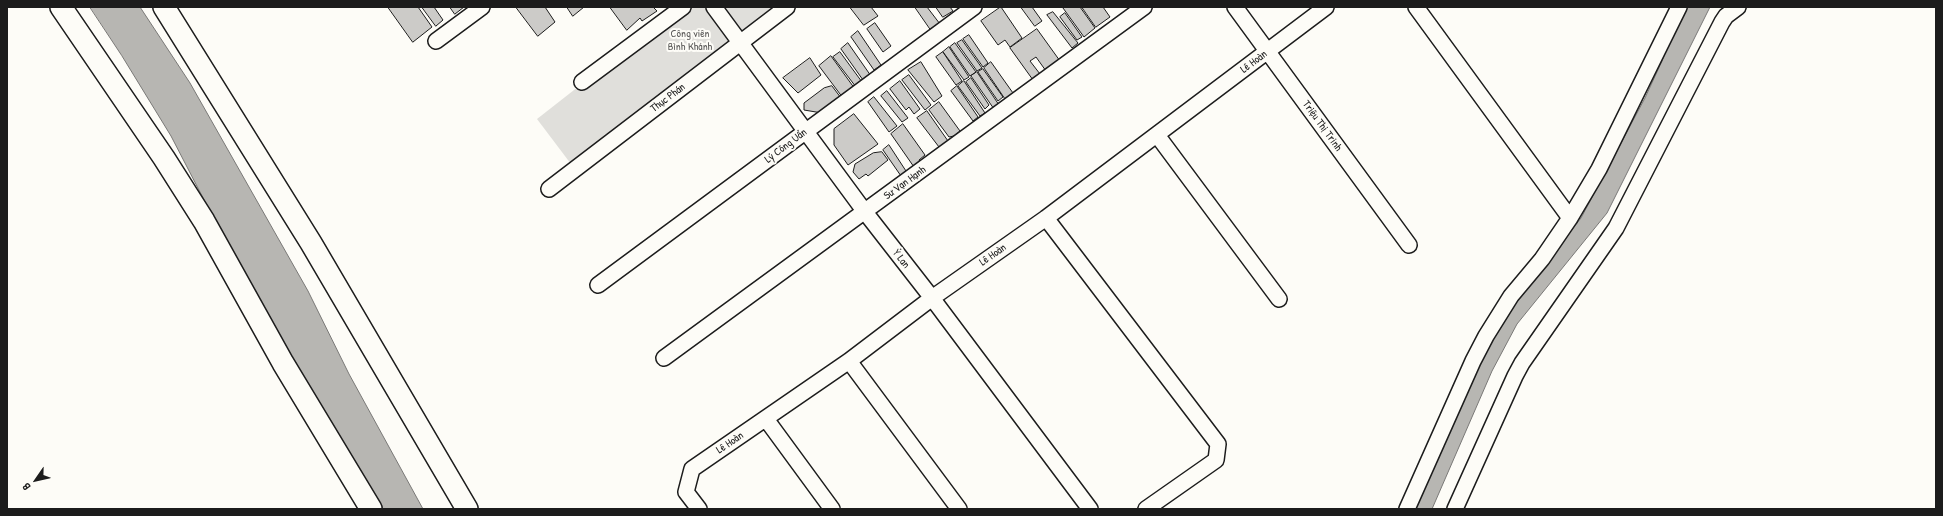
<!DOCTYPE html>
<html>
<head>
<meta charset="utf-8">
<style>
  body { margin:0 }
  #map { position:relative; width:1943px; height:516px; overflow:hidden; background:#fdfcf7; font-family:"Patrick Hand",sans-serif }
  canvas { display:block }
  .frame { position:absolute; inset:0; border:8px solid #1c1c1c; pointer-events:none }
  .north { position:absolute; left:16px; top:460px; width:40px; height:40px; -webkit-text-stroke:3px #fdfcf7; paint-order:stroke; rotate:236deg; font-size:11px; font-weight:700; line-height:16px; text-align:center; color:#1c1c1c }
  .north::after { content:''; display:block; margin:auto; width:14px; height:18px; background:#1c1c1c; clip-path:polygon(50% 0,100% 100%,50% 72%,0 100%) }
</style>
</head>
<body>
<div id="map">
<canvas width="1943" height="516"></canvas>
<div class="frame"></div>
<div class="north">B</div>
</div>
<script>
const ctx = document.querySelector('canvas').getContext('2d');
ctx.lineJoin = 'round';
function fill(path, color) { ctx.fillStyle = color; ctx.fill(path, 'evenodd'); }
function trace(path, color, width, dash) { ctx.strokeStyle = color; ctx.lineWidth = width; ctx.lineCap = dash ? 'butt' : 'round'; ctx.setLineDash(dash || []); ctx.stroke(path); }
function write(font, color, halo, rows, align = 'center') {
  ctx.font = font + ' "Patrick Hand",sans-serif'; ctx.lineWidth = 4; ctx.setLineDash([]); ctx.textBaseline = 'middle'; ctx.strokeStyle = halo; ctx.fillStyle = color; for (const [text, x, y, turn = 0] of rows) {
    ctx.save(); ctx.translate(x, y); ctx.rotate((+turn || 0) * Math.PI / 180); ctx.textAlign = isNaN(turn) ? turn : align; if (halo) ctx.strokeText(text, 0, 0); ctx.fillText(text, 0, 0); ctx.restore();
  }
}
fill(new Path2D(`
  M680,7H787L574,168L537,119Z`), '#e0dfdb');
const water = new Path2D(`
  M90,7H140L190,83L308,291L349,374L423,509H377L230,250L171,136L122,56Z
  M1686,7H1710L1607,213L1517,324L1492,371L1432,509H1415L1495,328L1581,218L1645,98L1662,61L1676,23Z`);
fill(water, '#b7b6b2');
trace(water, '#797876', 1);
const building = new Path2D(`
  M388,7H418L432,27L413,42Z
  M422,7H434L443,20L436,26Z
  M450,7H464L455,14Z
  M516,7H545L555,22L538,36Z
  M567,7H584L573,16Z
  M610,7H653L657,11L642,21L640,18L627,30Z
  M850,7H871L878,16L864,25Z
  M915,7H927L940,24L931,30Z
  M936,7H950L953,11L943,17Z
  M1001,7L1022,38L1010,47L1005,40L998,45L981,21Z
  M1021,7H1032L1042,21L1035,26Z
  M1065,7H1080L1095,28L1084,37L1063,8Z
  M1082,7H1103L1110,17L1096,27Z
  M1053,12L1078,43L1072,48L1047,15Z
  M1065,13L1082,37L1077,40L1060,17Z
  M875,23L891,46L883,52L867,29Z
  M1037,29L1060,61L1046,71L1036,57L1030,61L1040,74L1033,80L1010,48Z
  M858,31L881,65L874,70L851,37Z
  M969,35L988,63L983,67L963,39Z
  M962,40L982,68L977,71L957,43Z
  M848,43L871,76L863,80L841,49Z
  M955,43L976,72L970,76L950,47Z
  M949,47L969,77L964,80L943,52Z
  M840,52L862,82L856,87L833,57Z
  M943,52L962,81L956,85L936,57Z
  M831,56L855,89L843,98L819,66Z
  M810,58L821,75L798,93L783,78Z
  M921,62L942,96L934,102L908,70Z
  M991,62L1013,93L1005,99L984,68Z
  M983,69L1003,97L998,101L978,72Z
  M977,72L999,105L994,109L971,76Z
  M909,75L931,105L925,110L902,80Z
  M971,78L989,105L985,109L966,82Z
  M900,81L920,109L914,114L909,107L906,110L890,89Z
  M964,81L985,113L980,116L958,86Z
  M832,86L841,98L822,113L804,110V103L824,88Z
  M957,86L978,117L973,121L951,91Z
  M887,91L908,118L902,122L881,96Z
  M874,97L897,126L889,132L868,102Z
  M939,102L960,131L954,136L949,137L929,110Z
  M927,111L948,141L939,147L917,118Z
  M854,114L878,144L848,165L834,145V129Z
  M903,124L925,155L919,160L921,163L914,167L891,134Z
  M889,145L906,171L901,176L883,150Z
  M882,152L888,160L868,176L866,174L859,179L853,172L855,164L873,153Z`);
fill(building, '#cccbc8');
trace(building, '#1c1c1c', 1);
const street = new Path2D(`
  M714,7L865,212L932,298L1090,509
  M1235,7L1409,245
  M1416,7L1570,218
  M436,41L482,7
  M582,82L683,7
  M1157,135L1279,299
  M549,189L787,7
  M1046,218L1218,444L1216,460L1146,509
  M598,285L974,7
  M664,358L1144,7
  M849,361L959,509
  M766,419L832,509
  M699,509L686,492L692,469L849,361L932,298L1046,218L1326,7
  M1407,509L1473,361L1486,336L1511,296L1542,259L1570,218L1599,169L1679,7
  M1455,509L1515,376L1522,363L1616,228L1722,22L1726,16L1738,7`);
const secondary = new Path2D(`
  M61,7L164,158L204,221L283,363L371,509
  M164,7L311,243L467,509`);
trace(street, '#1c1c1c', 18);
trace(secondary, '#1c1c1c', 24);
trace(street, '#fdfcf7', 15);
trace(secondary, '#fdfcf7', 21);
write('11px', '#575655', '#fdfcf7', [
  ["Công viên",690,34],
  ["Bình Khánh",690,47]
]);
write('11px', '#1c1c1c', '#fdfcf7', [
  ["Lê Hoàn",1254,62,-37],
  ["Thục Phán",668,98,-37],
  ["Triệu Thị Trinh",1322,126,54],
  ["Lý Công Uẩn",786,146,-37],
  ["Sư Vạn Hạnh",905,183,-36],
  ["Lê Hoàn",993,255,-35],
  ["Ỷ Lan",901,259,52],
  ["Lê Hoàn",730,443,-34]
]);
</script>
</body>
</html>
